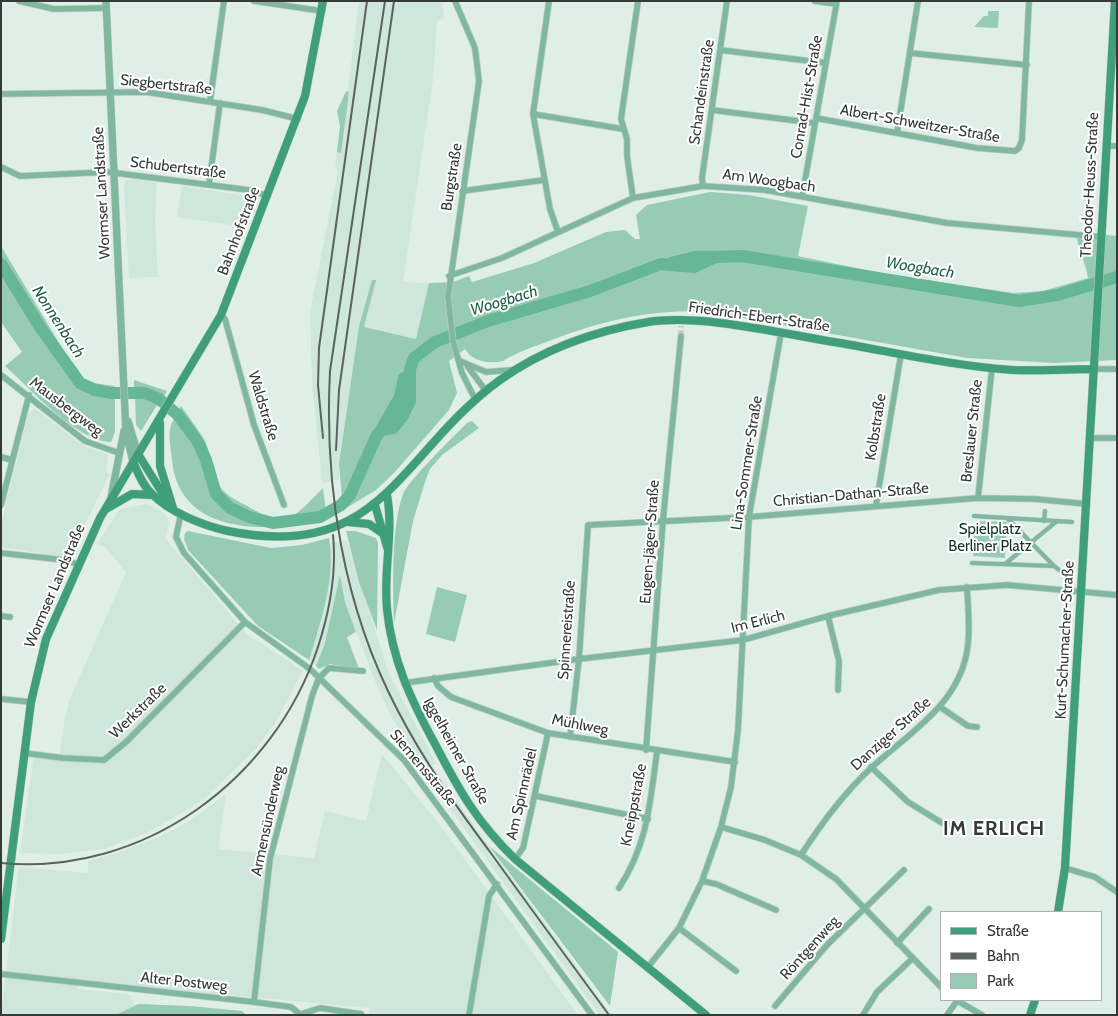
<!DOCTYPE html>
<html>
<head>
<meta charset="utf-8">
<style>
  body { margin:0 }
  #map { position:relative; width:1118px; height:1016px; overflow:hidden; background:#dfefe8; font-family:Cabin,sans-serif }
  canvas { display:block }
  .frame { position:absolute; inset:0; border:2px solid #343a37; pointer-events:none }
  .legend { position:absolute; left:940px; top:911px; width:162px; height:90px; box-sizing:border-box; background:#fff; border:1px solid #aeb0af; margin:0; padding:6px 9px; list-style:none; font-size:15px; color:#343a37 }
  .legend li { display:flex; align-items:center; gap:10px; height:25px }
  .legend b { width:25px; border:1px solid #aeb0af }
</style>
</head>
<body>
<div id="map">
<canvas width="1118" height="1016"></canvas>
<div class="frame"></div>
<ul class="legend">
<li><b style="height:6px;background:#3f9f7b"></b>Straße</li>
<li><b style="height:6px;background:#5b635f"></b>Bahn</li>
<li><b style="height:14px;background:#97cbb4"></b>Park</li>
</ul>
</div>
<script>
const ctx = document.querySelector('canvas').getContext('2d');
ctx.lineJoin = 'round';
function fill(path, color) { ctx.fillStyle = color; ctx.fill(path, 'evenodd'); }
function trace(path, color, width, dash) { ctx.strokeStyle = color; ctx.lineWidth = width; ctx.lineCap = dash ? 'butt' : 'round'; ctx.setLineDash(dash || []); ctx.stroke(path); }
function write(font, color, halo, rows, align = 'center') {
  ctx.font = font + ' Cabin,sans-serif'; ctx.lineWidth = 4; ctx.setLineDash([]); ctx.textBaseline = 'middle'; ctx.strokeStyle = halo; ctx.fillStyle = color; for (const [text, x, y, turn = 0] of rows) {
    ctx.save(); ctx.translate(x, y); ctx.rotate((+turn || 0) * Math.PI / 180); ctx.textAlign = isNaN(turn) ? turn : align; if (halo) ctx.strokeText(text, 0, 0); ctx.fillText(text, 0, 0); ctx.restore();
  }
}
fill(new Path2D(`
  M359,1H442L444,19L437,20L433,80L403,282L429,283L416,339L364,327L376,280H372L359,326L353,365L339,464V479L322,483L312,380L310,312L338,170L335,169L337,152L340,153Z
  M133,179L157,183L155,216L158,277L129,278L124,184L127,180Z
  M182,186L254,197L245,227L177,217Z
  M36,409L85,447L108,454L106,471L109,475L69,558L1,547V524L28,415L30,411Z
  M145,504L154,506L166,515L169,523L165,538L246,633L303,671L275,723L256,749L203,800L149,832L104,849L59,854L20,853L34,755L59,758L65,717L70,699L126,572L105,547L97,544L120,509Z
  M347,540L389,674L436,763L432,765L480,834L612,1015H600L473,841L415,758L391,716L377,686L345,602L340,577L325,643L316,666L309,660L327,593L330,570V543Z
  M382,754L439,824L578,1015H369V1008L77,981L78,989L127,994L131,996L134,1006L116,1015H1L19,867L88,873V861L117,853L162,836L191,820L226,794L218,849L314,858L325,811L366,821Z`), '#cee6db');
fill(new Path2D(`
  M988,11H999L998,28L974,27L984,16H988Z
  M346,91L349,92L341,153L337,152L340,126L337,111Z
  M710,192L749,195L808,206L798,256L881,273L1013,293L1043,291L1088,278C1086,262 1076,248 1077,232L1117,236V360L1055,363L967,358L703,311C647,310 600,321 549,341C533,347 517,352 503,361C488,364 473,362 465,349L449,361L457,393L449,410L393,474L376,490L343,510L339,464L359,326L372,280H376L364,327L416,339L429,283L453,282L469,276L472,282L534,263L606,232L625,230L635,239H640L636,215L647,205Z
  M1,246L80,378L93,383L115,386V432L111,442C76,441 31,389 5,366L22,352L1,322Z
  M134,380L167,391L163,398L145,390L134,389Z
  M135,395L145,396L159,402L141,431L136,425Z
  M181,406C189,417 198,429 205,441C212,456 210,475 221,488C228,497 240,502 249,507C288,530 295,516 323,488L327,520C270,532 180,538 172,460C169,433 166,430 181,406Z
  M472,421L479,428L442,455L430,469L426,479L413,521L394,623C393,588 391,527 403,494C408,481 454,436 467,423Z
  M975,521L1007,522L1005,558L973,556Z
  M188,531L271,548L302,545L329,538C336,578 321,621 309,660L258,626L188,550L184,539L185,533Z
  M346,531H355L376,538L378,543L377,630L359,582Z
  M340,575L345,602L356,632L347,637L359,669L330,664L319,669L316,666L325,643Z
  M437,587L467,595L455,642L426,634Z
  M489,846L618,952L610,1006Z
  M138,1004L190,1006L242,1011L246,1015H116Z`), '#97cbb4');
trace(new Path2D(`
  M671,263L695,257H715
  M1,264L40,327L80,383L95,390L111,393H145L159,399L178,415L198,442L206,460L216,494L230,508L249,517L273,523L320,517L341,505L350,495L376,437L381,430L393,428L402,417L410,401V369L414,358L435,342L488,321L590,291L661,264L694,267L715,257L742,256L1019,301L1057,295L1117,277
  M381,430L400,397L404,378`), '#65b795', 12);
trace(new Path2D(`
  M681,336V326`), '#bdcbc5', 5.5, [5.5, 3]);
const pedestrian = new Path2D(`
  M974,516L1072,522
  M1007,518L1054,566
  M1044,521L1045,511
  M972,563L1054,566L1067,576
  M1005,564L1057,521`);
const minor = new Path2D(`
  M19,1L54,9L106,8
  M254,1L322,11
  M455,1L475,48L479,81L448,297L453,341L462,373L475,399
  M549,1L533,114L550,209L558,232
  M815,1L836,4
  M720,50L826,63
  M910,53L1027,65
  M1,94L146,92L262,110L298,119
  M210,101L224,1
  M712,110L814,123
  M533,114L623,129
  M816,118L977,148L1015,151L1019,148L1022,140L1029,1
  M897,133L918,1
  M1106,146H1117
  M1,167L20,176L108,172L249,190L268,196
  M209,184L220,103
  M703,186L702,178L727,1
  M462,191L544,180
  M802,197L837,1
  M633,198L627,156V139L621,119L638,1
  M449,276L502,258L633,198L703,186L765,190L947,223L1101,237
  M221,315L225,319L254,425L284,505
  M460,361L486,372L512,370
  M468,367L486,391
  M1094,369H1117
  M1,375L85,441L119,453
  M1090,438H1117
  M1,457L12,460
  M978,498L992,368
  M1,505L29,395
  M876,505L901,354
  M181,513L176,537L184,553L245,622L310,669L404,760L592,1015
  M1,553L64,560L77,564
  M1,616L10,617
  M828,616L839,661L838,690
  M434,678L438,686L451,697L548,733L735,762
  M404,683L579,659L743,640L828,616L939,590L1007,585L1117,595
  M1,699L31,702
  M940,707L968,726L977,727
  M570,737L579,659L588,525L749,517L978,498L1035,499L1087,504
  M646,750L663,520L681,336
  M24,753L63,758L104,760L126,742L245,622
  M871,767L908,802L947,826
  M536,796L648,819
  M721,827L765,840L801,855L836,879L942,988
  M801,855C821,824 842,795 870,769C908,733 962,704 968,644C970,626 968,606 967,587
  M515,859L523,848L525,839L548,733
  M1065,868L1095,877L1117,892
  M702,881L716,884L776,910
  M619,888C648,844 650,802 657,752
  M679,928L736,971
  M897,943L929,909
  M648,967L679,928L702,881L721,827L731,787L738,730L749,517L781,333
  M1,974L254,1002L291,1007L301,1015
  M956,1000L982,1015
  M254,1002L270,859L312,696L319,678L329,668L363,671
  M775,1006L827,945L904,870
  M301,1014L320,1008L361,1014
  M469,1015L489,896L497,884
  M863,1015L877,992L913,958
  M947,1015L957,1001`);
const tertiary = new Path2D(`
  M106,1L126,433L133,462
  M128,421L138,454
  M111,497L124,431`);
const secondary = new Path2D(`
  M160,423V466L173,508
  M138,454L166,499
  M133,462C138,473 143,486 152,494C169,512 204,526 228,531C383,563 399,453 500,380C545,348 594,331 648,322C702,314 779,333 834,342C893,352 953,366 1013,370C1040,371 1067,369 1094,369
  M387,495C394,533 383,570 387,609C392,660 411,700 435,744C460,792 477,822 515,859L706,1015
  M375,505L387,547
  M106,509L132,494L152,495
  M348,522L369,524L382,533
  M1058,912L1065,868L1115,1
  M1,939L31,702L46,639L100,518L221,315L305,96L323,1
  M1030,1015L1035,1000`);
trace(pedestrian, '#bdcbc5', 5);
trace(minor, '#bdcbc5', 7);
trace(tertiary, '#bdcbc5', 8);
trace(secondary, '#bdcbc5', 9);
trace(pedestrian, '#7fb89f', 4);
trace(minor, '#7fb89f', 5.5);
trace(tertiary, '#7fb89f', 7);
trace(secondary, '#3f9f7b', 8);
trace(new Path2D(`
  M385,1L330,371C324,487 343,607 398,711C425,763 458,809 493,856C531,909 570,962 609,1015
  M323,438L318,385L319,348L367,1
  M336,450L339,390L394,1
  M1,863C144,876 274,780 318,647C330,610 337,574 333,535`), '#5b635f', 2);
write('15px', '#343a37', '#fff', [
  ["Siegbertstraße",166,85,6],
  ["Schandeinstraße",702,92,-82],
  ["Conrad-Hist-Straße",807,97,-80],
  ["Albert-Schweitzer-Straße",920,124,10],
  ["Schubertstraße",178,168,7],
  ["Burgstraße",452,177,-81],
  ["Am Woogbach",769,181,8],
  ["Theodor-Heuss-Straße",1090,185,-87],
  ["Wormser Landstraße",102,193,-93],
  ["Bahnhofstraße",239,231,-69],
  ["Friedrich-Ebert-Straße",759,317,8],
  ["Waldstraße",263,406,73],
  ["Mausbergweg",66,407,37],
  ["Kolbstraße",876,427,-81],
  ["Breslauer Straße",972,431,-84],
  ["Lina-Sommer-Straße",747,463,-81],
  ["Christian-Dathan-Straße",851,495,-5],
  ["Eugen-Jäger-Straße",650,542,-86],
  ["Wormser Landstraße",55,586,-67],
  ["Im Erlich",758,622,-14],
  ["Spinnereistraße",567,630,-86],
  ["Kurt-Schumacher-Straße",1065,640,-87],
  ["Werkstraße",138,711,-44],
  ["Mühlweg",580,725,11],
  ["Danziger Straße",891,734,-42],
  ["Iggelheimer Straße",456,751,61],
  ["Siemensstraße",423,768,50],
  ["Am Spinnrädel",522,794,-77],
  ["Kneippstraße",634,805,-79],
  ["Armensünderweg",268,821,-78],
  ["Röntgenweg",810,948,-48],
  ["Alter Postweg",184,982,6]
]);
write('15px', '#0f3426', '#fff', [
  ["Spielplatz",990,530],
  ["Berliner Platz",990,547]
]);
write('italic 16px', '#226049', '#fff', [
  ["Woogbach",920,268,9],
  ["Woogbach",504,301,-17],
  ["Nonnenbach",58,322,57]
]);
ctx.letterSpacing = '1px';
write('bold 20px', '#343a37', '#fff', [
  ["IM ERLICH",994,829]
]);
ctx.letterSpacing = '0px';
</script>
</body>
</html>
